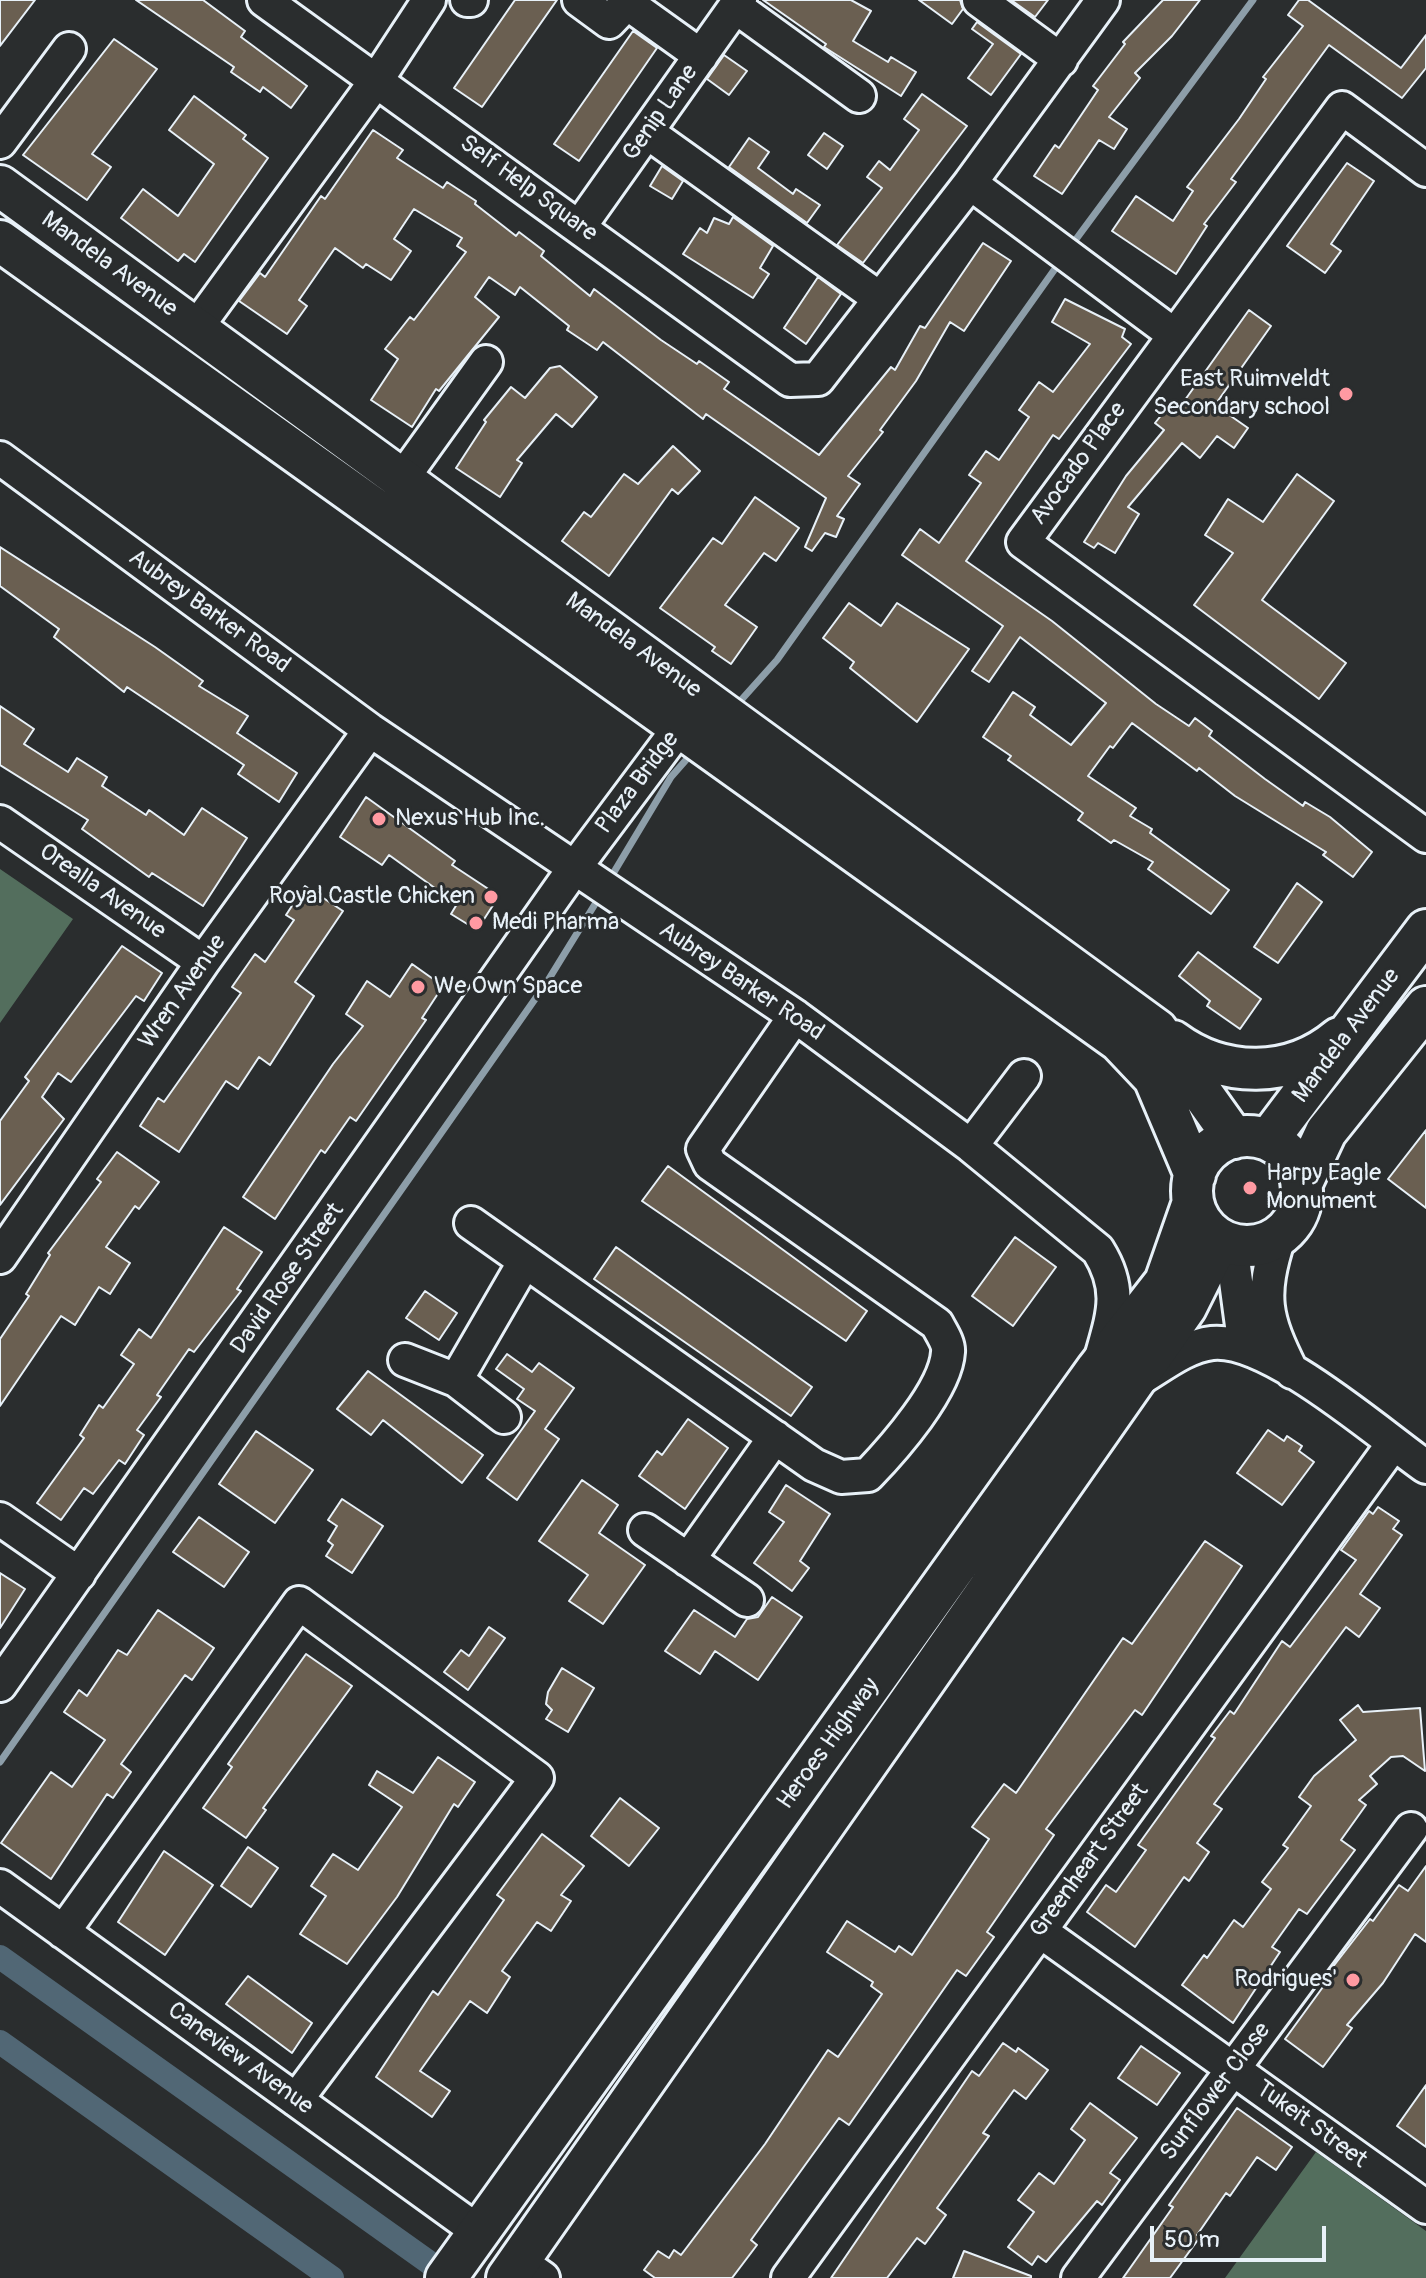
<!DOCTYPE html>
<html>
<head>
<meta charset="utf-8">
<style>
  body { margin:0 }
  #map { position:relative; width:1426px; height:2278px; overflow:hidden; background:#2a2d2e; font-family:Pangolin,sans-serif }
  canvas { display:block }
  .scale { position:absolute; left:1150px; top:2226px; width:176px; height:36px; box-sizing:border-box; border:4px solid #e8f1f8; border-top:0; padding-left:10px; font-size:24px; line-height:28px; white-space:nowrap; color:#e8f1f8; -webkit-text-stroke:6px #2a2d2e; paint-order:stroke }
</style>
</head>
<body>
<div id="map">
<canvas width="1426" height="2278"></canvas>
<div class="scale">50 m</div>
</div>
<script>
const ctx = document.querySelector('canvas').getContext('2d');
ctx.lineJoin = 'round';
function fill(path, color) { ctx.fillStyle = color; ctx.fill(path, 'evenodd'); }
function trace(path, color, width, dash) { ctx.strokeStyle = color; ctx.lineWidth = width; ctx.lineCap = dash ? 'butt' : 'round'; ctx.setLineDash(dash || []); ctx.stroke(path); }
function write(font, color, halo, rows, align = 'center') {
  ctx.font = font + ' Pangolin,sans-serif'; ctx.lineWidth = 6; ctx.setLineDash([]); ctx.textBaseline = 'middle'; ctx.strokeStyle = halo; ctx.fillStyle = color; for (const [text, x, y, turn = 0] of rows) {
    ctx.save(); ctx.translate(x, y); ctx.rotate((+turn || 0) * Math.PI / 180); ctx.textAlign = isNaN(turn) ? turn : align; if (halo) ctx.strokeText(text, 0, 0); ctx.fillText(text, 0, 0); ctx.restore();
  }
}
fill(new Path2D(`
  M0,869L73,919L0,1023Z
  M1316,2152L1426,2231V2278H1225Z`), '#536e5d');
trace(new Path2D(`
  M1071,246L1253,0
  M734,708L777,660L1062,259
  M608,882L671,777L693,752
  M0,1762L547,982L600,896`), '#8d9ea9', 7);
trace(new Path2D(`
  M0,1957L451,2278
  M0,2042L332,2278`), '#516775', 24);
const building = new Path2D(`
  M0,0H35L0,46Z
  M136,0H203L245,31L241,37L307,86L291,108L263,87L260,92L231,72L234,67Z
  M515,0H557L482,107L454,88Z
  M763,0H851L871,11L853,41L888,62L891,57L916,72L901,96L824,47L826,44Z
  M919,0H960L963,9L952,24Z
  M1011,0H1048L1035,17Z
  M1163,0H1200L1172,36L1135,73L1140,78L1109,117L1127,129L1114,149L1099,140L1062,194L1034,176L1055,145L1059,148L1098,90L1093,86L1125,44L1123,42Z
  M1299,0H1308L1401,68L1426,35V68L1402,98L1329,45L1231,179L1236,182L1204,224L1207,226L1176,274L1112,231L1136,196L1173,221L1193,191L1187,187L1239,119L1266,79L1263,77L1303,26L1288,15Z
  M977,22L1021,54L991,95L968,78L993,44L972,29Z
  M633,31L657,48L579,161L554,144Z
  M114,39L157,69L92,154L111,167L87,200L23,155Z
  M724,55L747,71L729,95L707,79Z
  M922,94L967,126L863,263L837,245L882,188L867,177L879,161L890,170L919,130L904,119Z
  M194,96L246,135L243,139L268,158L195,262L184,254L178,261L121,218L143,189L178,216L214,164L169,130Z
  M373,130L403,150L397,158L443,188L447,182L476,201L475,204L516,236L519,232L544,251L541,256L590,296L594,289L661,340L697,364L699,361L729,382L724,389L819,455L891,367L895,370L920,326L925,328L983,243L1011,261L964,331L950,322L916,381L880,430L883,432L848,476L860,484L837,516L844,519L836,537L825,533L812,551L805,547L826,498L706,414L703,419L603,342L597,350L567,330L569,326L520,287L515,295L489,277L475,297L499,317L439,391L436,389L412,427L371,400L398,359L385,349L410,317L414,320L466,252L457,246L462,238L414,209L394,239L411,251L391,280L366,264L363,268L335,248L299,300L307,306L287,334L239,301L260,273L265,277L321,196L325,199Z
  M824,133L843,146L827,169L808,155Z
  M749,138L769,152L758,168L793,194L796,189L820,205L807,223L729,167Z
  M1347,163L1374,181L1331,244L1341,251L1325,273L1287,246Z
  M662,166L683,181L672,199L650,186Z
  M733,217L773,246L760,268L769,274L753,298L683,254L700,228L707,233L714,218L729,224Z
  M818,277L841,294L806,344L784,328Z
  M1065,299L1125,329L1122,337L1131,344L1059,439L1053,435L966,561L1052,621L1156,704L1189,726L1195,718L1212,731L1209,736L1265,779L1303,806L1305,802L1330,817L1372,852L1353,877L1323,855L1326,852L1235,796L1199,768L1197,771L1132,723L1113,748L1110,746L1088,776L1136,808L1130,816L1152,829L1150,833L1229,890L1211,914L1148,869L1153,862L1114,840L1111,843L1078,820L1083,813L1008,760L1011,756L983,737L1013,692L1035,707L1030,715L1071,745L1106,703L1020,637L989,682L972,671L1003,626L902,555L920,529L939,543L981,483L969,475L986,451L999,460L1029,417L1019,410L1039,382L1053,392L1090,344L1052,322Z
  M1249,310L1271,326L1215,405L1248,428L1234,448L1217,436L1200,458L1182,443L1128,507L1139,514L1115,553L1098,543L1094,548L1084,542L1126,476L1164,430L1155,423L1167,408L1175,414Z
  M560,366L597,397L572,427L556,414L517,460L522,463L500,497L456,468L486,422L484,420L511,387L525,398L550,368Z
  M673,446L700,471L678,494L672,489L609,576L562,541L584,512L591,517L624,474L638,484Z
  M1297,474L1334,501L1262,600L1346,663L1319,699L1194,605L1233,553L1205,535L1228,499L1263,522Z
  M755,497L799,528L776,561L764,553L725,605L757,627L731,664L712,651L715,647L660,608L713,538L722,544Z
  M0,547L155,647L203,681L199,686L248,716L237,733L297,773L279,802L238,774L244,765L127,687L124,692L54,637L59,629L0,586Z
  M849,603L881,626L897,603L969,649L917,722L850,668L854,662L823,638Z
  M0,706L34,729L24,744L68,772L77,758L107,777L102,786L146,815L149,810L184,835L202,808L247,838L203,906L152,873L149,877L82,829L88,820L0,765Z
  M366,797L455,861L452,865L499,896L477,930L451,914L457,904L389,855L382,865L340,837Z
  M1297,883L1322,902L1278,963L1254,947Z
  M305,886L343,911L295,982L314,996L270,1065L259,1057L238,1089L226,1081L179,1152L140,1126L158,1098L164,1102L241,993L232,987L255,954L265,962L294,920L286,915Z
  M122,946L162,973L144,1001L136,996L71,1082L58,1073L42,1097L64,1119L0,1205V1121L29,1081L25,1077Z
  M1198,952L1261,999L1240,1029L1207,1006L1210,1001L1179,976Z
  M412,964L443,986L422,1018L426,1020L356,1121L350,1117L325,1153L321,1150L275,1219L243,1197L333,1064L363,1026L346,1014L367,981L390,997Z
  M1426,1130V1208L1388,1179Z
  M117,1152L159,1182L139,1209L135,1206L106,1247L130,1263L110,1294L99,1287L75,1325L61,1316L0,1406V1339L29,1296L26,1294L50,1255L48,1253L101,1182L97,1179Z
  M668,1166L867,1311L846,1341L642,1201Z
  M224,1227L262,1252L237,1289L241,1291L194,1352L189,1349L157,1395L161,1397L137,1430L144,1435L125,1464L119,1460L93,1494L84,1488L61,1520L37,1503L84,1438L80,1435L99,1405L103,1408L134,1364L121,1355L139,1329L151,1338Z
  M1015,1237L1056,1267L1013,1326L972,1296Z
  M616,1247L812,1387L791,1416L594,1279Z
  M425,1291L457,1313L439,1340L406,1318Z
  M507,1354L532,1372L539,1363L574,1388L545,1429L559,1439L517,1500L487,1478L535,1411L517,1399L524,1389L496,1369Z
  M368,1371L483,1455L462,1483L383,1420L371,1435L337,1409Z
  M688,1419L728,1448L685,1509L639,1476L657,1451L662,1455Z
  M1268,1430L1284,1441L1287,1436L1302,1446L1299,1451L1314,1462L1282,1505L1237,1473Z
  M256,1431L313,1470L275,1523L219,1484Z
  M582,1480L618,1505L599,1533L645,1565L603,1624L569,1601L588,1575L539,1541Z
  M786,1485L830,1514L800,1561L809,1568L792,1591L754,1563L784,1522L769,1512Z
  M342,1499L383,1526L352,1573L326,1556L333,1545L328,1541L337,1526L328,1520Z
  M1378,1507L1399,1521L1393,1529L1402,1535L1360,1594L1380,1608L1359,1637L1346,1627L1214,1804L1222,1809L1197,1843L1209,1852L1189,1881L1184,1877L1135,1947L1087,1912L1106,1885L1116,1892L1146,1850L1138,1845L1215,1738L1211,1736L1230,1711L1234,1714L1282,1641L1290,1647L1356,1560L1341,1550L1369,1511L1373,1514Z
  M199,1517L249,1552L224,1587L173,1552Z
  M1205,1541L1242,1566L1142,1715L1135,1710L1046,1829L1054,1835L987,1932L994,1937L966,1976L957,1970L849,2125L839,2118L751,2240L757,2245L732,2278H655L644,2270L658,2251L669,2258L674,2250L681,2255L765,2144L828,2050L838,2057L882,1994L871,1986L873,1982L827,1952L847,1921L895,1952L899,1946L912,1955L989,1839L972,1827L1004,1784L1016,1793L1123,1638L1132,1644Z
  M0,1573L25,1589L0,1628Z
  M772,1597L802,1617L758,1680L715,1651L700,1674L665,1651L694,1610L735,1637L747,1619L758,1617Z
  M158,1610L214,1648L192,1680L185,1675L121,1764L131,1772L113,1798L107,1794L51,1879L1,1843L51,1772L72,1787L105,1740L64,1712L79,1690L87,1696L118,1650L127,1655Z
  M489,1627L505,1638L468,1690L444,1672L461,1650L469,1656Z
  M306,1654L352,1686L263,1808L266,1810L246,1838L203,1808L232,1767L228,1764Z
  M562,1668L594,1688L568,1732L546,1719L552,1710L546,1704L548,1692Z
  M1358,1705L1363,1712L1420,1708L1425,1771L1403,1756L1391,1757L1370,1776L1377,1784L1359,1800L1366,1805L1341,1840L1355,1850L1307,1914L1299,1909L1272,1947L1280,1952L1233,2023L1182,1985L1204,1955L1207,1958L1234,1920L1243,1927L1271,1889L1262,1882L1288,1848L1283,1845L1311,1806L1299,1797L1314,1776L1356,1740L1340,1720Z
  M438,1757L475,1782L458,1807L454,1804L397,1897L347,1964L300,1934L326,1896L311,1886L333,1854L358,1870L402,1807L369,1785L377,1771L413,1793Z
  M620,1798L659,1828L629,1866L591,1836Z
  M542,1834L584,1866L561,1895L571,1901L551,1931L537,1922L502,1971L510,1977L487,2013L470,2001L420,2071L450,2091L432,2117L376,2077L433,1991L438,1995L504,1900L497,1895Z
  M248,1847L278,1868L251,1907L221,1886Z
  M164,1851L213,1885L165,1955L118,1922Z
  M1426,1866V1942L1415,1934L1383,1983L1347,2025L1352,2028L1323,2067L1285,2039L1328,1980L1325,1977L1370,1919L1373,1921L1399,1885L1408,1891Z
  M248,1976L312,2023L292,2053L226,2004Z
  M1003,2043L1016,2052L1018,2048L1048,2070L1026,2099L1014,2090L983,2133L989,2136L937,2208L946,2215L925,2244L917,2238L887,2278H831L972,2071L979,2076Z
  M1141,2046L1180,2073L1157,2105L1118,2078Z
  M1426,2085V2147L1397,2126Z
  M1090,2103L1137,2138L1110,2173L1120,2180L1102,2205L1097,2201L1046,2262L1038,2256L1032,2265L1008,2247L1034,2212L1018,2200L1039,2173L1054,2184L1085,2140L1071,2129Z
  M1237,2108L1292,2147L1276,2170L1257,2157L1230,2196L1226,2193L1197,2235L1200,2237L1170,2278H1123L1173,2207L1169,2205Z
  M964,2251L1031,2276V2278H953Z`);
fill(building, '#6a5f51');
trace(building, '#e8f1f8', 2);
const minor = new Path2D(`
  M264,0L790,380L818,379L970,183L1103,0
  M467,0H471
  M579,0L609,22L630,0
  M979,0L1061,60
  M627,3L701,56
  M736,7L859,96
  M647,132L879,298
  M0,142L69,49
  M1426,170L1342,108L1023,542L1426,836
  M970,183L1173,334
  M580,226L740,0
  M196,328L376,81L429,0
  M0,458L370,730L795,1016L971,1146L1098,1250C1123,1290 1113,1315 1101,1358
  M402,479L486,362
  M0,822L203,962
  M971,1146L1024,1076
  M471,1223L814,1465L841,1477L868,1475C894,1448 946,1389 948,1352C949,1343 941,1332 937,1324L710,1164L703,1149L795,1016
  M1279,1237C1260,1297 1264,1316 1292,1372
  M1231,1244L1245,1348
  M0,1257L203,962L370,730
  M405,1360L456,1380L504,1417
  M456,1380L525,1261
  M1136,1381C1159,1368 1185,1346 1212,1343C1269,1337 1379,1434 1426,1467
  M0,1519L79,1574
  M645,1530L747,1600
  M688,1560L775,1437
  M0,1685L573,870L694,708
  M0,1886L479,2232
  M1040,1931L1426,2207
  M63,1932L299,1603L537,1778L296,2100
  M519,2261L543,2278
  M788,2278L1393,1444
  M1078,2278L1411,1829`);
const major = new Path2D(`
  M0,186L1157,1030L1234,1138
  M0,241L1119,1041L1154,1078L1195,1175
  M1173,1041C1223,1078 1290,1079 1339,1038
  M1192 1191a55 55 0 1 1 110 0a55 55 0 1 1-110 0Z
  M1268,1140L1426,930
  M1302,1183L1326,1132L1426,1007
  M446,2278L1097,1369L1165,1282L1193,1202
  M507,2278L1186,1307L1220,1239`);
trace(minor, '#e8f1f8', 38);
trace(major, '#e8f1f8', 46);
trace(minor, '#2a2d2e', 32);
trace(major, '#2a2d2e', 40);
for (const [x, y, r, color] of [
  [1346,394,8,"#ff9aa2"],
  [379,819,8,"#ff9aa2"],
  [491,897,8,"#ff9aa2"],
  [476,923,8,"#ff9aa2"],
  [418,987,8,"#ff9aa2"],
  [1250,1188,8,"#ff9aa2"],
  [1353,1980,8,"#ff9aa2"]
]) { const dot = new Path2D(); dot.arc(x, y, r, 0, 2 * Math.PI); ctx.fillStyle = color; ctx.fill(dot); trace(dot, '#2a2d2e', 3); }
write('24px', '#e8f1f8', '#2a2d2e', [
  ["Genip Lane",661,113,-55],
  ["Self Help Square",528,189,36],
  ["Mandela Avenue",109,265,36],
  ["Avocado Place",1079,464,-54],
  ["Aubrey Barker Road",209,612,36],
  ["Mandela Avenue",633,646,36],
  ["Plaza Bridge",638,783,-53],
  ["Orealla Avenue",102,892,35],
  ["Aubrey Barker Road",741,982,34],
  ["Wren Avenue",183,992,-55],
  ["Mandela Avenue",1347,1036,-53],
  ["David Rose Street",288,1279,-55],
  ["Heroes Highway",829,1744,-54],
  ["Greenheart Street",1090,1861,-54],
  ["Caneview Avenue",240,2059,36],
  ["Sunflower Close",1216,2092,-53],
  ["Tukeit Street",1311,2125,36]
]);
write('24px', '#e8f1f8', '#2a2d2e', [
  ["East Ruimveldt",1330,380,"right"],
  ["Secondary school",1330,408,"right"],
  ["Nexus Hub Inc.",395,819],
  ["Royal Castle Chicken",475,897,"right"],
  ["Medi Pharma",492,923],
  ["We Own Space",434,987],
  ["Harpy Eagle",1266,1174],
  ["Monument",1266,1202],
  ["Rodrigues'",1337,1980,"right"]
], 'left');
</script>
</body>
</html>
